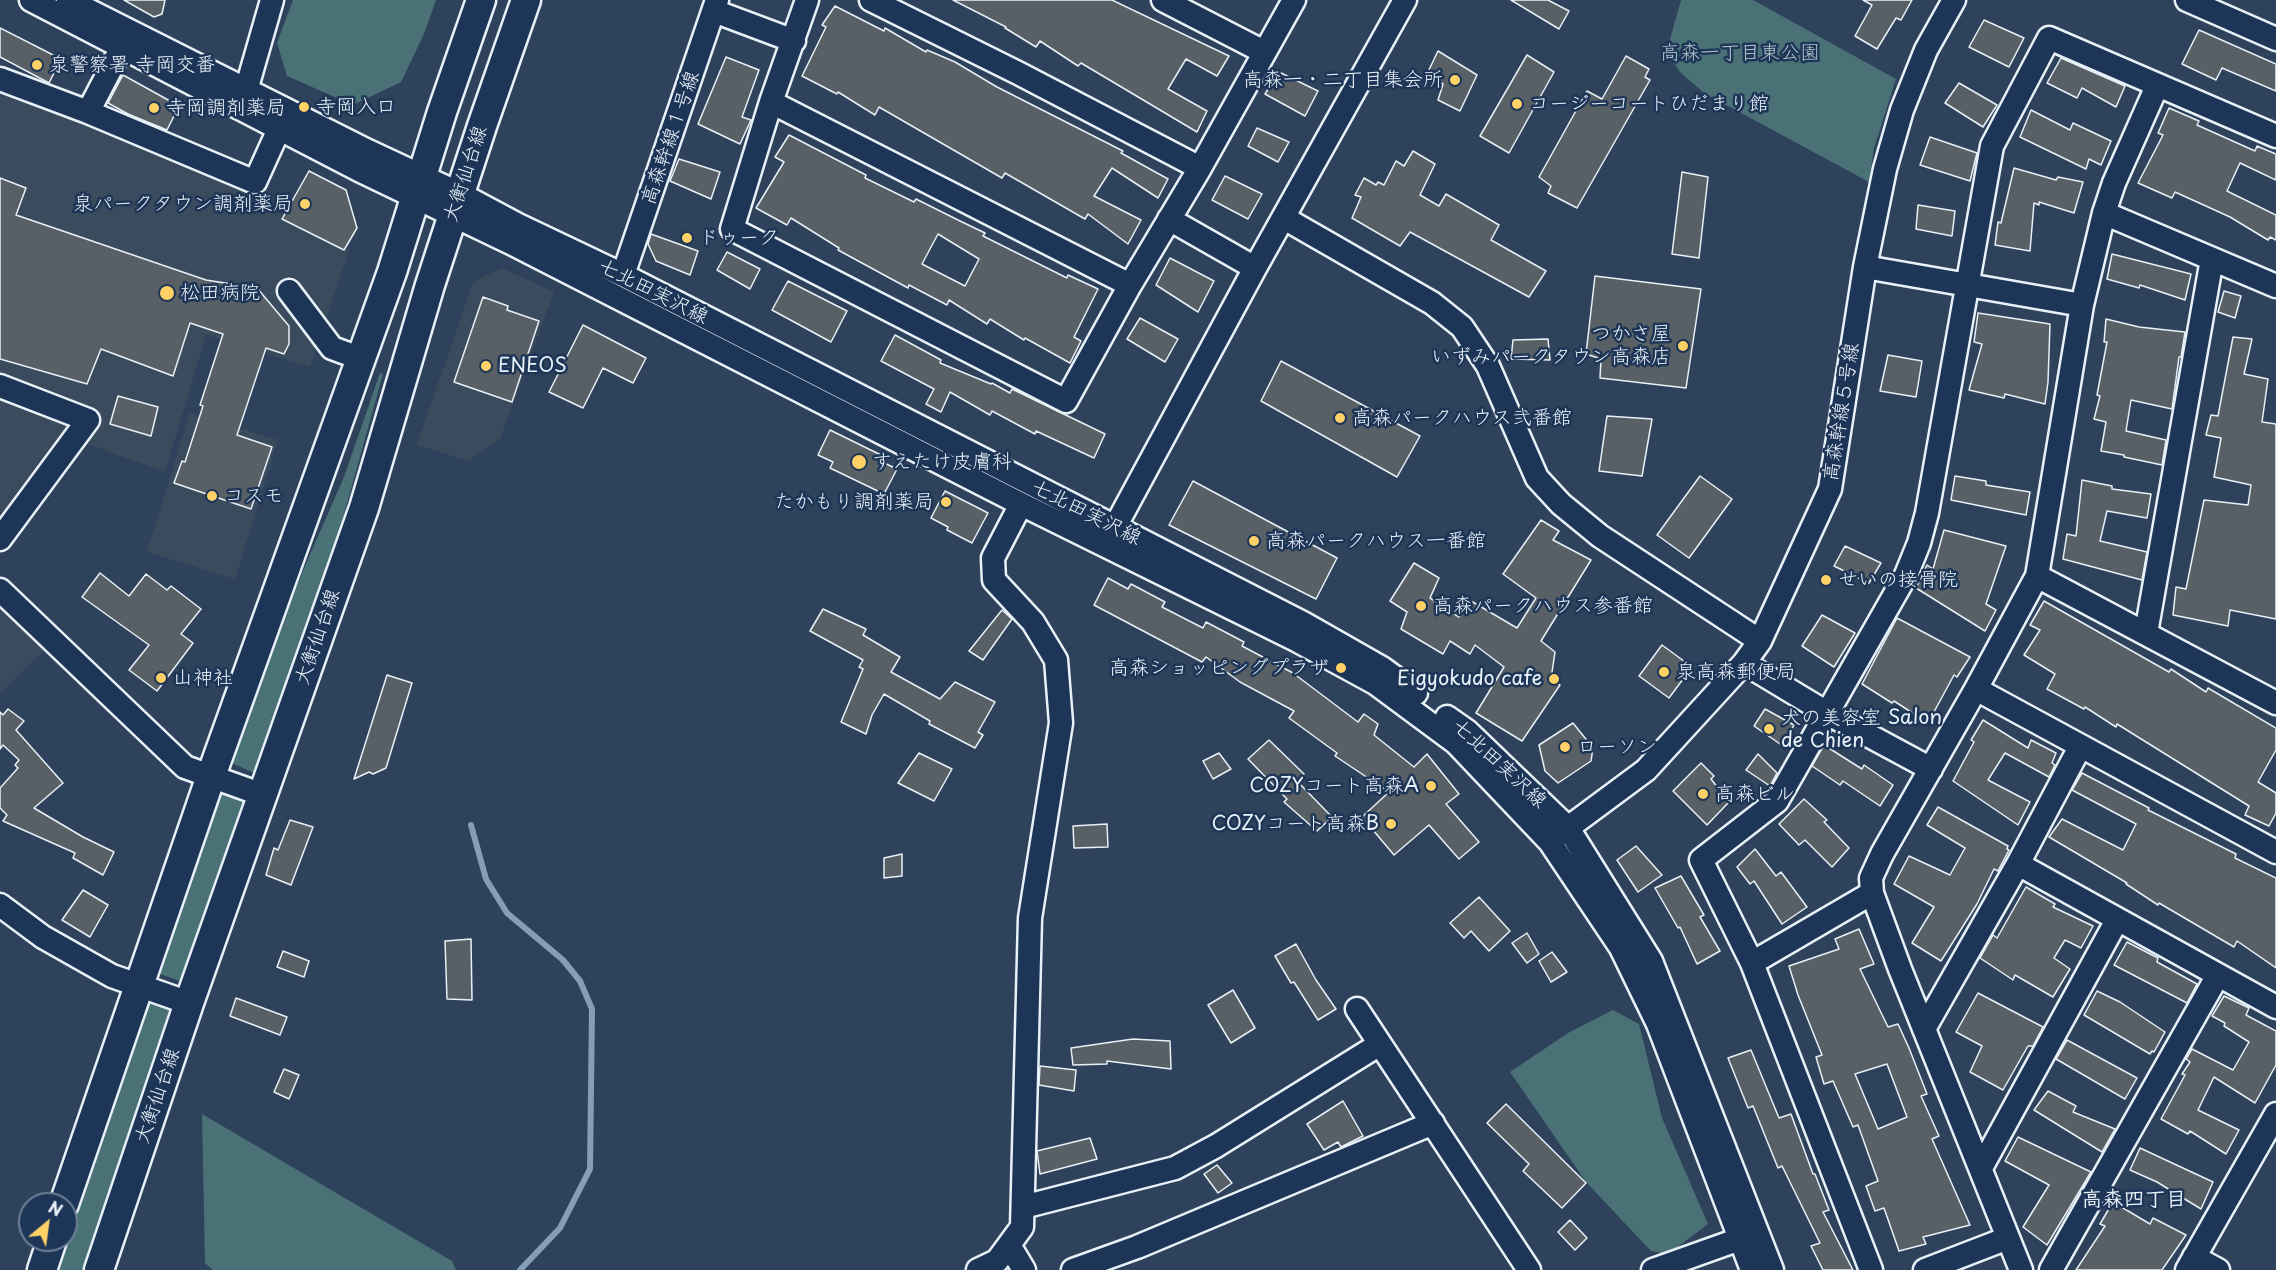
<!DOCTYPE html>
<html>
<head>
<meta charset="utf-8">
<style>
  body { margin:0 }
  #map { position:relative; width:2276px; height:1270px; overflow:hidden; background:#2f425b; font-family:"Playpen Sans",sans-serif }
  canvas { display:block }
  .north { position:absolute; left:18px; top:1192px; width:60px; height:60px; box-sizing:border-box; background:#1d3557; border:2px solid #6e8097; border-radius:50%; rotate:29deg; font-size:16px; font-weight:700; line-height:24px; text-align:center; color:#e8f1f8 }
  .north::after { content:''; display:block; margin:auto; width:21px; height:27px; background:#ffd166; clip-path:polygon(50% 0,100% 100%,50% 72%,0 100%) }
</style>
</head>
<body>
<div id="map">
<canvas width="2276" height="1270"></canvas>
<div class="north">N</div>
</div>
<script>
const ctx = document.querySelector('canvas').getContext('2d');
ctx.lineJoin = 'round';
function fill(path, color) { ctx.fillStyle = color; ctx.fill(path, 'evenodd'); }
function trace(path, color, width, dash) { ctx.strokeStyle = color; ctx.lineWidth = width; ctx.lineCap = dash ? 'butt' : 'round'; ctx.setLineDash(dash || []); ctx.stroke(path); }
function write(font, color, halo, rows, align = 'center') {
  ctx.font = font + ' "Playpen Sans","Klee One",sans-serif'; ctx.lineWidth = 5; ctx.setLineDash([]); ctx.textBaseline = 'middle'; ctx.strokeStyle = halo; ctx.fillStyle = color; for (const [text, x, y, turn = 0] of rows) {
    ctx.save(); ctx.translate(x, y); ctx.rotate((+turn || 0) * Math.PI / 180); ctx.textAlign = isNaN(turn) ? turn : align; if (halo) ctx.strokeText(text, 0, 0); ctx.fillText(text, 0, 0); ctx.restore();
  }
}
fill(new Path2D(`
  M0,88L254,188L264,206L349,251L310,367L206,335L165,472L88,444L0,555Z
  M502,268L554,292L500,439L468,461L417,445L473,282Z
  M190,413L278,440L235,579L147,552Z
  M0,597L50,645L0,693Z`), '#3b4b5e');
fill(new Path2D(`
  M293,0H436L424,34L401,82L353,105L287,76L277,43Z
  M1681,0H1753L1896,79L1874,148L1869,182L1704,93L1679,71L1667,50Z
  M380,373L383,374L336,543L257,771L254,773L232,763L231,760L247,713L305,566L344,477Z
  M220,793H224L244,800L246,803L183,982L160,974L159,970Z
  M149,1003L173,1011L87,1270H56L147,1004Z
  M1613,1010L1639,1024L1662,1118L1708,1224L1668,1254L1651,1251L1586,1182L1510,1072L1568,1033Z
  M202,1114L452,1261L456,1270H213L205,1263Z`), '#4a7276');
trace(new Path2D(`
  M471,825L486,879L507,913L563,960L580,981L592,1009L590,1169L560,1228L520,1270`), '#849eb5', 6);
const building = new Path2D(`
  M124,0H165L162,14L154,17Z
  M953,0H1112L1229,56L1217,76L1186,59L1168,89L1207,111L1197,132L1081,63L1078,66L1040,41L1036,47L1005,28L1006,27Z
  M1511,0H1548L1569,11L1559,29Z
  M1863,0H1912L1901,20L1896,18L1877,49L1855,36L1872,5Z
  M835,6L884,31L885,28L926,52L927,50L955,62L997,87L1123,151L1121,153L1168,179L1158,198L1112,168L1094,196L1141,220L1128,244L1088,214L1085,219L1005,173L1002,178L879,107L875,115L838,92L837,94L802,76L826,27L822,25Z
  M1984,20L2024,38L2009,67L1969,47Z
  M0,28L61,59L49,83L0,57Z
  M2199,30L2276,64V91L2222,68L2216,80L2182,64Z
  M1438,51L1477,75L1460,111L1438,100L1443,84L1426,76Z
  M1527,55L1554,72L1509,153L1480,136Z
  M1626,56L1649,69L1645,77L1650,80L1577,208L1548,193L1551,186L1539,177L1587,91L1602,99Z
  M726,57L759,70L742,117L751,120L740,144L698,124Z
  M2061,58L2125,86L2116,107L2082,88L2077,98L2047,83Z
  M1279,72L1318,91L1305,116L1265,94Z
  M123,75L179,106L167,130L128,114L108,103Z
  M1959,83L1997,105L1983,127L1945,103Z
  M2169,108L2199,121L2197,125L2255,151L2257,146L2276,154V180L2240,163L2227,191L2276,215V240L2270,237L2268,240L2230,217L2175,192L2172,198L2138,183L2163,135L2158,133Z
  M2031,110L2070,130L2073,123L2111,141L2101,165L2089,159L2086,169L2020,137Z
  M1257,128L1289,142L1278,162L1248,146Z
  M789,135L866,175L865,178L914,202L916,199L960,221L985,233L983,236L1067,278L1068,275L1098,289L1074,337L1081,341L1070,363L1025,338L1024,340L990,319L987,324L949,300L947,305L909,285L908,288L838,250L839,248L791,218L787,225L756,208L784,162L775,157ZM938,234L979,259L965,286L922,264Z
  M1930,137L1977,153L1970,181L1920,165Z
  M1413,151L1435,164L1420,195L1439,206L1446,194L1499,225L1491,240L1546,271L1529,297L1410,232L1400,246L1352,218L1361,197L1355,195L1364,178L1376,185L1378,182L1384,185L1396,161L1404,166Z
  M679,159L720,172L711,199L670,181Z
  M2014,168L2056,180L2058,177L2083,182L2074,213L2039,202V205L2034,203L2030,251L1995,245L1998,222L2001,223Z
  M309,171L346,190L357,228L344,250L282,219Z
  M1682,172L1708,177L1699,258L1672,254Z
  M1225,176L1262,194L1248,219L1212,200Z
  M0,178L26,188L16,215L206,280L257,288L289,326V344L284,354L266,348L237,435L272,447L251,509L174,483L182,461L185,462L203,406L200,405L223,334L190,323L173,376L101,349L87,384L0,359Z
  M1918,205L1955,211L1952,236L1916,229Z
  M651,234L698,251L690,275L656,261L648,244Z
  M727,252L760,269L750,289L717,270Z
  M2112,254L2191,274L2185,300L2140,285L2139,288L2107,279Z
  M1170,258L1214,281L1198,312L1156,285Z
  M1595,276L1701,289L1686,388L1600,378L1601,359L1586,354Z
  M788,281L847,311L831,342L772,310Z
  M2224,291L2241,296L2235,318L2218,312Z
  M483,297L508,306L507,310L539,321L512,402L454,382Z
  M1978,313L2050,324L2048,382L2045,404L2005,394L2004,398L1969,390L1982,344L1974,342Z
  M1140,318L1178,339L1165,362L1127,339Z
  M2106,319L2139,327L2185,332L2181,357H2179L2172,409L2131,400L2126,431L2166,440L2162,465L2124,457V455L2101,451L2106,422L2094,419L2100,396L2097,395L2107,342H2104Z
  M583,325L646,358L633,383L603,368L583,408L549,392Z
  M895,335L941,360L940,363L991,384L992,383L1010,393L1012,389L1105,434L1094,458L1036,431L1035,434L992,411L990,415L950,392L941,412L926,404L934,389L881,361Z
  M2233,337L2252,339L2244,374L2268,379L2262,422L2276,424V619L2230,610L2228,626L2173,615L2176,587L2186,589L2204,500L2248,505L2251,485L2214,477L2221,438L2206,435L2211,415L2218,416Z
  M1548,339L1550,360L1511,359L1513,340Z
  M1888,355L1922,361L1916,397L1880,391Z
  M1281,361L1420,436L1397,477L1261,401Z
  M118,396L158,407L151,436L110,424Z
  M1607,416L1652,419L1642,476L1599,471Z
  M830,430L883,456L880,461L897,469L884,494L830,468L833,462L818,455Z
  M1700,476L1732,499L1689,558L1657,535Z
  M1955,476L1986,481V485L2030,492L2026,515L1951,500Z
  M2082,480L2112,486V489L2151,494L2147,518L2107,511L2100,541L2147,552L2142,580L2063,559L2067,534L2076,536Z
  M1193,481L1337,558L1316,599L1169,525Z
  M945,491L988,513L972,543L947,530L948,527L931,518Z
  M1541,520L1559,531L1553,540L1591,560L1541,641L1555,652L1551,679L1560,685L1522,741L1476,713L1504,667L1475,645L1470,654L1450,641L1443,654L1401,629L1407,612L1390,601L1414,563L1439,578L1430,598L1459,617L1471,601L1517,628L1536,598L1503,574Z
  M1944,530L2006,546L1986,604L1996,610L1985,631L1916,588L1927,565L1933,569Z
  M1845,546L1881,563L1869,583L1834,566Z
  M100,573L129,596L146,574L167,590L171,586L201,609L181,634L193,643L157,691L129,670L149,645L82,597Z
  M1108,578L1128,589L1131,584L1165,602L1162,607L1203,628L1206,622L1244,642L1242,646L1293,673L1358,722L1364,714L1378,724L1374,735L1414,767L1427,754L1459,794L1446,804L1479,842L1459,859L1429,825L1394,855L1362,817L1389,792L1335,756L1337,753L1289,718L1294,711L1240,682L1206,657L1202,662L1094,605Z
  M2044,601L2169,672L2171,669L2206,692L2208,688L2276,728V750L2258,782L2276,793V813L2269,826L2245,815L2249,806L2117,724L2116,727L2085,707L2084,709L2047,689L2055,674L2024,655L2040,630L2030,625Z
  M823,609L866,629L863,635L900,657L891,672L940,699L955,682L995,702L978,732L983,735L975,748L929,724L930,721L884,694L872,715L866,734L841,722L863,669L859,667L863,660L810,631Z
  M1002,610L1012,619L983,660L969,651Z
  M1822,615L1855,633L1834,667L1802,646Z
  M1897,618L1970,657L1957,677L1954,675L1928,723L1894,701L1892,703L1862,684Z
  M1662,645L1692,667L1669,698L1639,676Z
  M387,675L412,683L386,768L373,774L369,772L354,779Z
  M8,709L24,721L16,730L63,783L34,808L83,837L114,852L103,875L73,858L75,853L3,821L7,815L0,808V788L18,768L15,765L19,760L3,745L0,749V712L3,715Z
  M1765,709L1794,725L1783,746L1754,726Z
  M1983,720L2028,748L2031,740L2056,753L2052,763L2055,765L2049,777L2005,753L1988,780L2030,802L2018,825L1953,781L1974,742L1971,740Z
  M1573,723L1593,748L1591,761L1558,783L1545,771L1539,745Z
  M1269,740L1304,774L1297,781L1332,817L1317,831L1284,802L1287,799L1248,759Z
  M1824,745L1862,769L1864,765L1893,785L1880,806L1843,781L1840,785L1812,766Z
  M919,753L952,769L934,801L898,783Z
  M1219,753L1231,769L1213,779L1203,761Z
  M1758,754L1777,773L1770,786L1746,770Z
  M1701,763L1714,776L1711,779L1729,802L1707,825L1673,791Z
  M2082,773L2149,808L2148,810L2236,854L2235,858L2276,878V968L2237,941L2234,947L2159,903L2158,905L2126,884L2127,883L2049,837L2062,819L2123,850L2136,824L2072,790Z
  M1804,799L1827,820L1824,822L1849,848L1832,867L1805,840L1799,845L1779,824Z
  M1938,807L2008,846L2007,849L2009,850L1998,871L1994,869L1977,904L1941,961L1912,943L1934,907L1894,884L1909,856L1950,875L1965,848L1927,825Z
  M290,820L313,827L291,885L266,875L274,848L278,850Z
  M1107,824L1108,847L1074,848L1073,826Z
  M1636,846L1662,875L1638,892L1617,860Z
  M1755,849L1776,876L1781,872L1807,907L1782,924L1754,881L1750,884L1737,867Z
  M902,854V876L884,878V858Z
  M1681,876L1704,915L1700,917L1720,951L1697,964L1680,927L1678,928L1655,888Z
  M2026,887L2055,904L2053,907L2093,926L2081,948L2065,940L2054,958L2070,969L2053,997L2015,975L2013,980L1980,958L1993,935L1997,938Z
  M83,890L108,905L90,937L62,920Z
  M1479,897L1510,931L1489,951L1471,931L1464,938L1450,923Z
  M1859,929L1874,964L1860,969L1888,1027L1898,1024L1909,1048L1927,1094L1921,1096L1939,1136L1932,1139L1970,1225L1923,1237L1926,1244L1899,1251L1884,1208L1875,1211L1866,1186L1878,1181L1858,1125L1853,1127L1833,1081L1824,1084L1816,1057L1822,1055L1798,995L1789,966L1839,949L1835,939ZM1887,1064L1907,1117L1878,1129L1855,1074Z
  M1527,933L1539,954L1527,963L1512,943Z
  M471,939L472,1000L447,999L445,941Z
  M2127,942L2158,958L2157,962L2197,984L2187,1003L2114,965Z
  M1296,944L1316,980L1336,1009L1318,1020L1294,982L1291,983L1275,956Z
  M283,951L309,961L304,977L277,967Z
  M1552,952L1567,972L1551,982L1539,961Z
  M1233,990L1255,1028L1231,1043L1208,1005Z
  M2097,991L2120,1002L2165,1032L2154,1052L2152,1051L2150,1054L2084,1015Z
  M1978,993L2043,1027L2033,1046H2028L2003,1090L1970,1072L1982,1046L1956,1032Z
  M2224,996L2249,1008L2246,1015L2276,1031V1065L2255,1103L2214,1077L2198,1110L2239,1130L2226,1154L2190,1131L2188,1134L2161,1119L2185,1075L2182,1074L2190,1062L2186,1059L2192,1049L2233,1070L2249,1042L2224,1026L2225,1023L2212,1016Z
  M236,998L287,1017L280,1035L230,1016Z
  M1133,1039L1170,1041L1171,1069L1107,1061V1064L1073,1065L1071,1048Z
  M2067,1040L2137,1078L2125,1099L2056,1059Z
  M1751,1050L1779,1118L1791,1114L1813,1174H1815L1829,1210L1823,1212L1853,1270H1823L1811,1246L1820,1243L1782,1166L1778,1168L1753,1106L1748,1108L1728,1058Z
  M1040,1066L1076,1070L1074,1091L1039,1085Z
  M284,1069L299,1075L289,1099L274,1092Z
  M2048,1091L2076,1106L2073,1112L2115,1129L2102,1152L2034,1110Z
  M1343,1101L1363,1136L1341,1147L1338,1142L1324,1150L1307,1124Z
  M1506,1104L1586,1183L1562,1208L1523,1171L1529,1164L1487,1123Z
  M2018,1137L2091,1172L2047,1245L2023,1227L2049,1185L2005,1161Z
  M1090,1138L1097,1159L1040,1174L1037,1151Z
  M2140,1148L2213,1182L2201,1209L2157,1182L2130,1170Z
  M1217,1165L1232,1183L1218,1193L1204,1174Z
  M2113,1202L2150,1224L2153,1218L2186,1235L2162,1270H2076L2105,1226L2100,1224Z
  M1570,1220L1587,1238L1575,1250L1558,1232Z`);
fill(building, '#586065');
trace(building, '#e8f1f8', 1.5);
const minor = new Path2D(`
  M31,0L359,170L509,242L1021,504L1298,641L1375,683L1456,743L1550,842L1621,948L1658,1024L1752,1270
  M68,0L368,151L460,194L518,225L623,275L1303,623L1382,668L1416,693
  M807,0L771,102L732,229L1066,401L1130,285L1200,168L1294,0
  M871,0L1018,73L1200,168
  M1163,0L1264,52
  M2187,0L2276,39
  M714,11L794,41
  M0,79L88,112L255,182L279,129
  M243,101L272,0
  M771,102L1130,285
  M88,112L122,47
  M2104,213L2276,286
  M1284,218L1432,303L1462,327L1488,366L1537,478L1561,504L1600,536L1760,641
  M1169,219L1255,268
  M1865,267L2082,305
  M623,275L717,0
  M289,291L332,348L362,359
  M0,386L88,420L0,539
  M1108,540L1255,268L1405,0
  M2037,576L2276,703
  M0,590L185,767L263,795
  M2146,633L2212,259
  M1744,663L1827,713L1931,769
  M1976,689L2276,852
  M1447,717L1467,731L1568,828L1651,961L1772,1270
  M1557,836L1646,770L1744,663L1760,641L1830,489L1865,267L1885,169L1902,110L1926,50L1954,0
  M2018,864L2276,1007
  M0,905L43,937L112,976L189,1003
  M1752,963L1872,893
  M1357,1009L1529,1270
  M1924,1029L2018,864L2080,747
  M1981,1168L2117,920
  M1023,1207L1175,1168L1216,1146L1380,1044
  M1009,1245L1024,1270
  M2194,1257L2218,1270
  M978,1270L997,1261L1022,1227L1030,918L1061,723L1056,660L1033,622L994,580L993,558L1021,504
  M1073,1270L1137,1247L1433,1123
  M1653,1270L1740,1239
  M1871,1270L1752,963L1701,860L1777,801L1906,575L1919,543L1927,513L1992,146L2049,38L2276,136
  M1925,1270L2008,1238
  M2021,1270L1900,969L1872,893L1871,878L1882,854L1976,689L2037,576L2082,305L2104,213L2114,183L2157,86
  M2051,1270L2218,975
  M2187,1270L2276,1114`);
const major = new Path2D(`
  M64,1204L211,776L392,272L442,112L481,0
  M42,1270L52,1240
  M99,1270L189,1003L364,508L430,285L482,126L526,0`);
trace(minor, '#e8f1f8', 27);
trace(major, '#e8f1f8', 33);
trace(minor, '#1d3557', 22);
trace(major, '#1d3557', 28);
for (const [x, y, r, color] of [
  [37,65,6,"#ffd166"],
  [1455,80,6,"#ffd166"],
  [1517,104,6,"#ffd166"],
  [304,107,6,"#ffd166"],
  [154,108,6,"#ffd166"],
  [305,204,6,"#ffd166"],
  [687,238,6,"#ffd166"],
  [167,293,8,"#ffd166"],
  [1683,346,6,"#ffd166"],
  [486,366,6,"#ffd166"],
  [1340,418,6,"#ffd166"],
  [859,462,8,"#ffd166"],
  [212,496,6,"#ffd166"],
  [946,502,6,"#ffd166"],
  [1254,541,6,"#ffd166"],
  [1826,580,6,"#ffd166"],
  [1421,606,6,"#ffd166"],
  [1341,668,6,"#ffd166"],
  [1664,672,6,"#ffd166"],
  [161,678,6,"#ffd166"],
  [1554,679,6,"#ffd166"],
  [1769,729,6,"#ffd166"],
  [1565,747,6,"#ffd166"],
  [1431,786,6,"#ffd166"],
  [1703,794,6,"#ffd166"],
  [1391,824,6,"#ffd166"]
]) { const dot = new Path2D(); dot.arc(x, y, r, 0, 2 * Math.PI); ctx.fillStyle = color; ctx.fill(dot); trace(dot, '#1d3557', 2); }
write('20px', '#b1c5ca', '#1d3557', [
  ["高森一丁目東公園",1740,53]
]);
write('20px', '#e8f1f8', '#1d3557', [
  ["泉警察署 寺岡交番",49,65],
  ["高森一・二丁目集会所",1443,80,"right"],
  ["コージーコートひだまり館",1529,104],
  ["寺岡入口",316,107],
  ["寺岡調剤薬局",166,108],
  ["泉パークタウン調剤薬局",293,204,"right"],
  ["ドゥーク",699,238],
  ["松田病院",180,293],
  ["つかさ屋",1671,334,"right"],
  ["いずみパークタウン高森店",1671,357,"right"],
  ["ENEOS",498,366],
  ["高森パークハウス弐番館",1352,418],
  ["すえたけ皮膚科",872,462],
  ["コスモ",224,496],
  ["たかもり調剤薬局",934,502,"right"],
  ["高森パークハウス一番館",1266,541],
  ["せいの接骨院",1838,580],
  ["高森パークハウス参番館",1433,606],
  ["高森ショッピングプラザ",1329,668,"right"],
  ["泉高森郵便局",1676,672],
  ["山神社",173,678],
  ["Eigyokudo cafe",1542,679,"right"],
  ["犬の美容室 Salon",1781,718],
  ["de Chien",1781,741],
  ["ローソン",1577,747],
  ["COZYコート高森A",1419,786,"right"],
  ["高森ビル",1715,794],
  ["COZYコート高森B",1379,824,"right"]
], 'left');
write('20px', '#e8f1f8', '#1d3557', [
  ["高森幹線１号線",671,138,-71],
  ["大衡仙台線",466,174,-72],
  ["七北田実沢線",653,292,27],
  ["高森幹線５号線",1842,412,-81],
  ["七北田実沢線",1086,513,27],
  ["大衡仙台線",318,637,-71],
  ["七北田実沢線",1499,764,43],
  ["大衡仙台線",158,1096,-71]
]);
write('bold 21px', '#e8f1f8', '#1d3557', [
  ["高森四丁目",2134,1200]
]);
</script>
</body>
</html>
